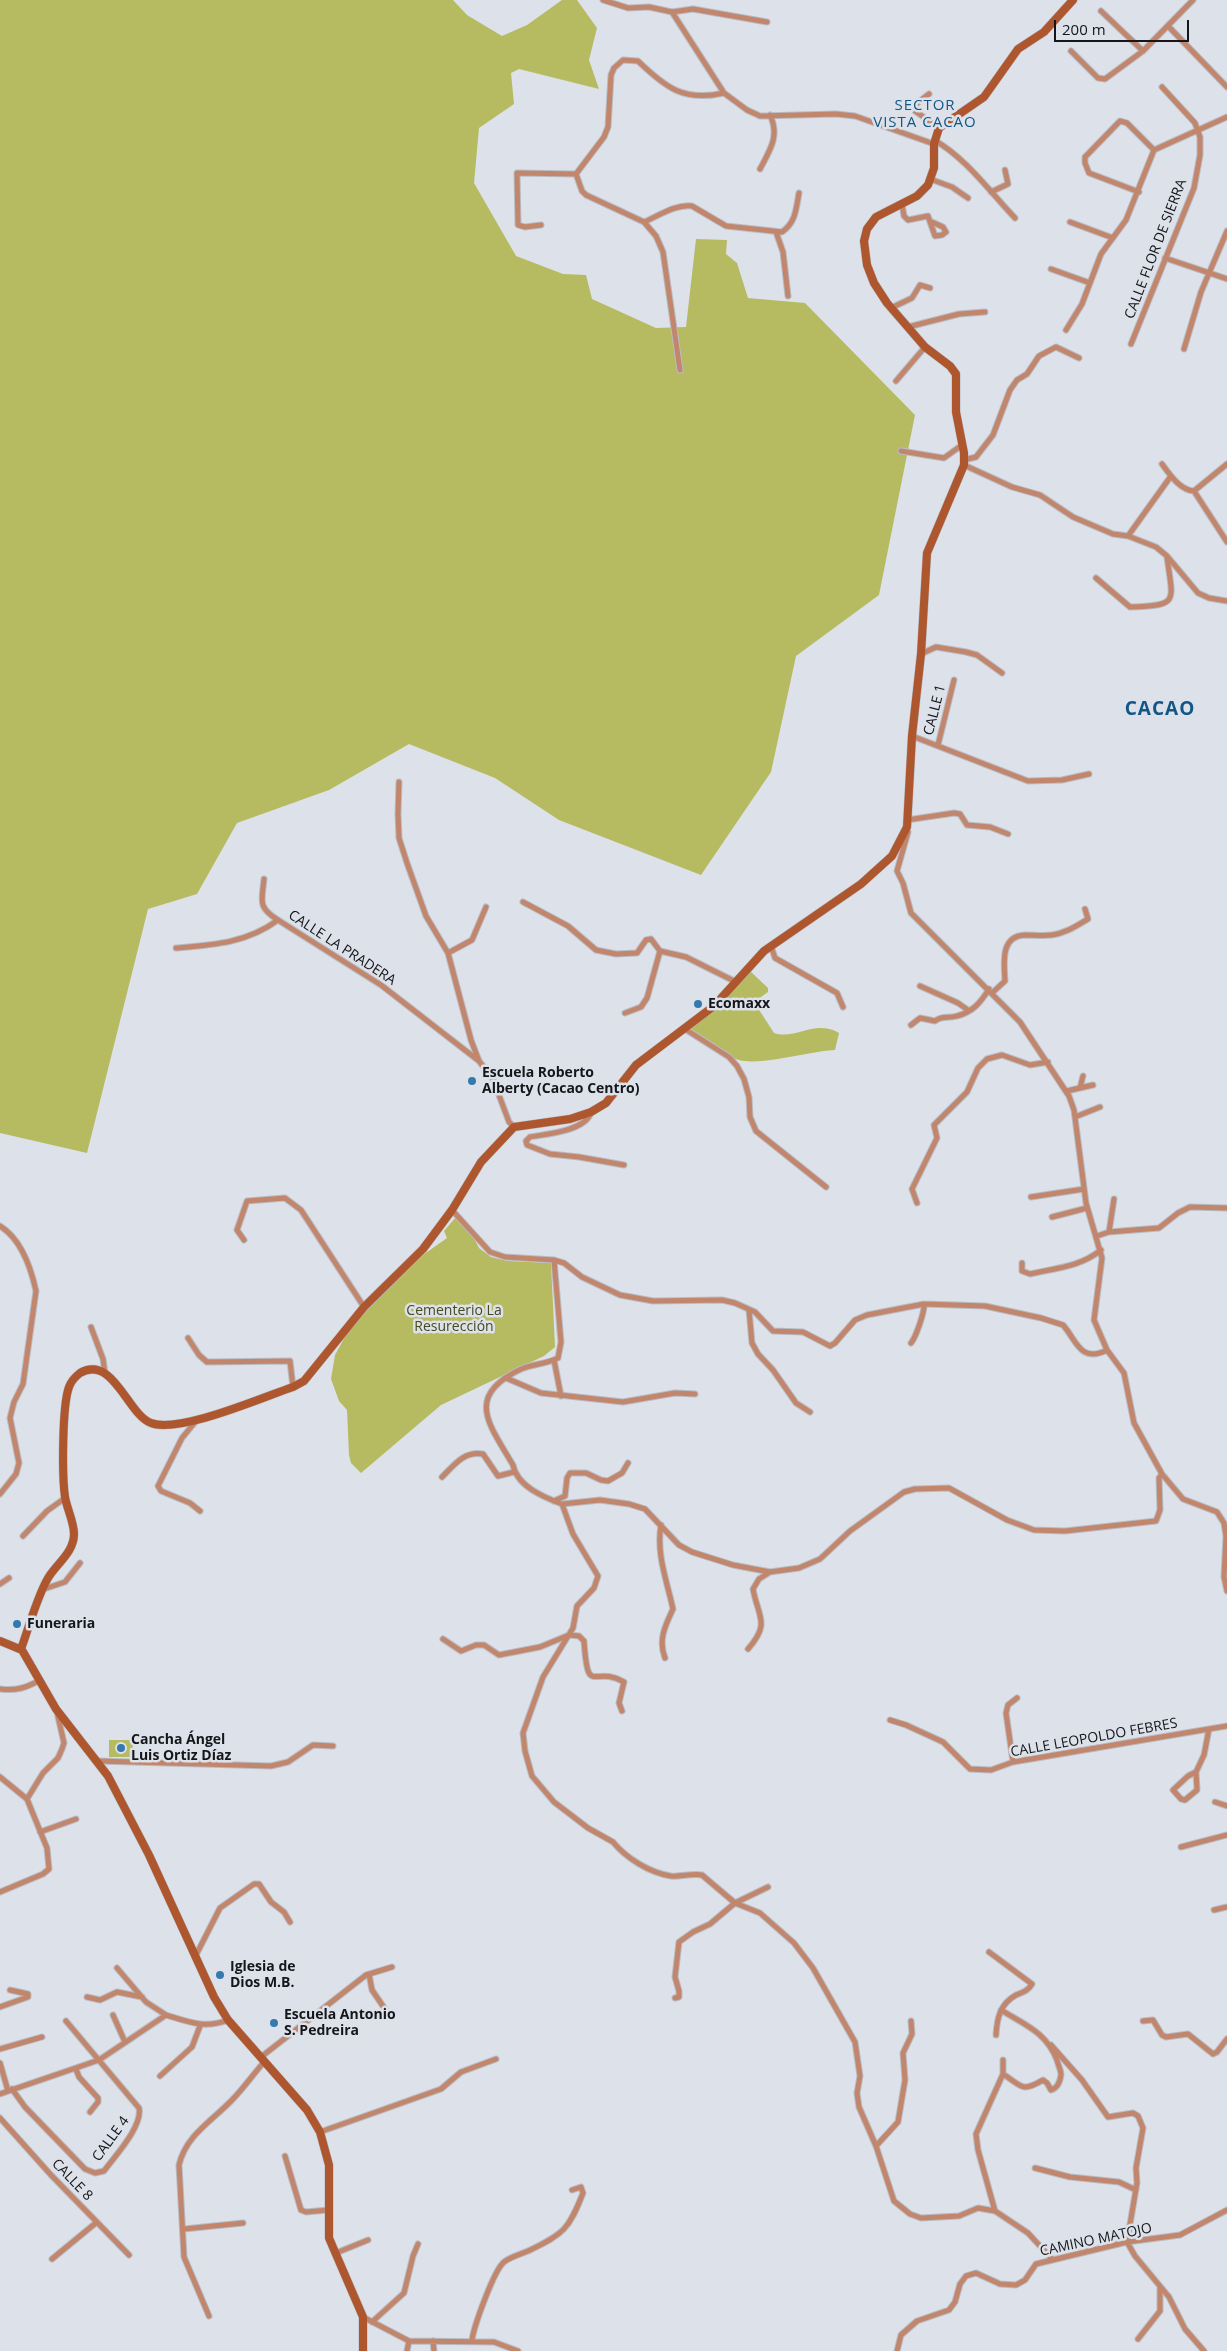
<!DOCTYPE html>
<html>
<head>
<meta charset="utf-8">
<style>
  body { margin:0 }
  #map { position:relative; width:1227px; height:2351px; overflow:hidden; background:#dde1ea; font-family:"Open Sans",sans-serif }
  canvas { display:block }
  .scale { position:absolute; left:1054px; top:20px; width:135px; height:22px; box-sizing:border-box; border:2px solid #141619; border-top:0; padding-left:6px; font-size:15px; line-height:18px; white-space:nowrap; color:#141619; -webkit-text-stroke:4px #dde1ea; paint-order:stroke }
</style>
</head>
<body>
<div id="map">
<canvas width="1227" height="2351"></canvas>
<div class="scale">200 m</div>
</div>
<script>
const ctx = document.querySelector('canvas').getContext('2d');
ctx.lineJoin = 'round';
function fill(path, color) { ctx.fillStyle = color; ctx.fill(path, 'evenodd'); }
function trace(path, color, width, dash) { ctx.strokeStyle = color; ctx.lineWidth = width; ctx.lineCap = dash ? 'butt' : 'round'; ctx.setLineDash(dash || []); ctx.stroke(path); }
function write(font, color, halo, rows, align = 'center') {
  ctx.font = font + ' "Open Sans",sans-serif'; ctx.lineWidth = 5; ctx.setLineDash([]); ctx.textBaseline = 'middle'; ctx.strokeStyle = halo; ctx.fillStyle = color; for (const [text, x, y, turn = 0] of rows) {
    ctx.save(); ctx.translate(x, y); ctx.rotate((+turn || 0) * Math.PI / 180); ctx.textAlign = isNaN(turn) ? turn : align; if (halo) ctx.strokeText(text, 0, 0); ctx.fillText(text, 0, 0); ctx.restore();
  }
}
fill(new Path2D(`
  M0,0H453L467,15L502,36L527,25L562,0H577L597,28L589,60L599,89L519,69L511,73L514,104L479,128L474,183L516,256L563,274L586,275L592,299L656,328L686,327L696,239L727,240L726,254L737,263L748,298L805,303L915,415L879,595L796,656L771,772L701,875L559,820L495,778L409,744L329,790L237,823L197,894L148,909L87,1153L0,1133Z
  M749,970L768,988V992L754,1002L774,1033C797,1040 814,1019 839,1033L835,1050C810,1051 761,1066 739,1060C719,1055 702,1043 685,1032L713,1011Z
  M456,1217L471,1232L479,1248L491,1257L508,1261L551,1263L555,1347L544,1356L441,1405L361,1473L351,1463L349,1455L347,1410L339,1401L331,1379L335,1355L348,1331L406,1267L447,1238L444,1231Z
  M109,1740H133V1757H109Z`), '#b6bb61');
const street = new Path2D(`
  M603,0L628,8L649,7L672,12L693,9L767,22
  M1101,11L1143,51
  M672,12L724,93
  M1168,26L1227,87
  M1071,51L1098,78L1105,79L1143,51L1193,0
  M929,94L916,104L915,111L939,128
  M934,140C966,158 990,192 1015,218
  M760,169C770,150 780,136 770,115
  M930,179L952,187L968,198
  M991,192L1008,184L1005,170
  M1139,192L1089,173L1085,163V157L1120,121L1127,123L1154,150
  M799,193C796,209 796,222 782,232L726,226L692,206C676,204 660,215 644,222L586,195L582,191L576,174L604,137L608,127L611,75L614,68L623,60L638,61C666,88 684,102 724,93L747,110L760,116L836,114L855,116L934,144
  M902,204L904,216L908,220L928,216L935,236L942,235L946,232L943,227L932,222
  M644,222L656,236L663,252L680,370
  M1070,222L1113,238
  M541,225L525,227L518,225L517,173L576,174
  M776,232L783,252L788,296
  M1165,258L1227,279
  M1051,269L1090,283
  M891,308L912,298L920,285L930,288
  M908,327L959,314L985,312
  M1066,330L1082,304L1101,254L1126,220L1154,150L1227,117
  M1131,344L1194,188L1200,155V137L1195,123L1162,87
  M1184,349L1201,292L1227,231
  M896,381L925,347
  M901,451L944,458L962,445
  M964,460L976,457L993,435L1010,390L1017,380L1027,374L1039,356L1056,347L1079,358
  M1162,464C1170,475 1180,490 1194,491L1227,542
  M964,465L1012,487L1040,495L1073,517L1113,534L1128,536L1156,547L1167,556L1198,593L1209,598L1227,601
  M1194,491L1227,464
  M1128,536L1171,476
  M1096,578L1130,607C1180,605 1173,603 1167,557
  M921,654L936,647L966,652L977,655L1002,673
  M912,736L1028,781L1062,780L1089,774
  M938,745L954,680
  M399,782L398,814L399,838L407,863L426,916L448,953L471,1040L479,1061L493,1079L509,1122L514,1127
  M907,820L954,813L960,814L967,825L990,827L1008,834
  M908,832L897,871L903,883L911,913L1020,1022L1069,1096L1074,1110L1086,1203L1102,1258L1094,1320L1107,1350L1124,1373L1134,1423L1162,1474L1183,1499L1217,1512L1224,1523L1226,1536L1224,1577L1227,1591
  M264,879C262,901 257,907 278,920
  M523,902L568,926L596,950L616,954L637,953L646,940L651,939L660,951L686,957L736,982
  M771,946L775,958L837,993L843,1007
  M176,948C213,945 247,943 278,920L381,985L479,1061
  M448,953L472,940L486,907
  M920,986L958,1003L968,1010
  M992,993L1005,981C1004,963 1000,936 1025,935C1034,935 1044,936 1052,935C1066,933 1076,926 1088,919L1085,909
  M625,1013L641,1007L647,998L660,951
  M911,1025L920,1018L935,1021C943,1015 948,1019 957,1016C973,1012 981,1002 989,989
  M685,1029L729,1057L737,1066L744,1079L749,1097L750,1117L756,1131L826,1187
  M1080,1088L1083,1076
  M1067,1091L1093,1085
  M591,1112C586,1131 546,1134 530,1137L526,1141L527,1145L550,1154L579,1157L624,1165
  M1075,1117L1100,1107
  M1031,1197L1084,1189
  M917,1203L912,1189L937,1138L934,1125L967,1092L978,1068L987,1059L1002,1055L1030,1065L1048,1062
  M452,1210L490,1252L505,1257L554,1260L564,1263L582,1277L620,1295L653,1301L722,1300L735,1303L755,1312L773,1331L803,1332L830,1346L835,1343L855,1320L867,1315L924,1304L985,1306L1041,1318L1063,1325C1076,1339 1080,1364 1107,1350
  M1052,1217L1087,1208
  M0,1226C21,1239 31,1268 36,1291L23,1384L14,1402L10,1418L19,1463L16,1474L0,1494
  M1109,1232L1114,1199
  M1097,1236L1109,1232L1159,1228L1178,1213L1190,1207L1227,1208
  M244,1240L237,1230L247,1201L285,1198L301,1210L364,1307
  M554,1260L561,1342L558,1358C547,1364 533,1364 521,1369C464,1396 489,1424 513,1465C517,1486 543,1497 562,1504L573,1534L598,1576L594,1588L577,1606L573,1628L543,1677L523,1733L525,1751L532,1776L554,1802L588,1828L613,1842C626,1858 650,1873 671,1876C681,1877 692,1873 702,1875L735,1903L760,1913L794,1943L813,1968L855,2042L860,2076L857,2093L859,2107L876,2146L894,2201L910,2214L921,2218L959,2216L978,2208L995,2211L1028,2233L1052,2259
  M1022,1263V1271L1030,1274C1056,1268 1080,1267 1101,1250
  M749,1310L752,1343L758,1354L773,1370L796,1403L810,1412
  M91,1327L103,1359L105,1373
  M188,1338L199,1355L207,1362L290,1361L293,1387
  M911,1343C916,1337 925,1311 924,1304
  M554,1360L561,1396
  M506,1378L541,1393L623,1402L675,1393L695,1394
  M196,1421L182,1438L158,1486L161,1491L190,1503L200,1511
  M442,1477C455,1464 464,1451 483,1454L498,1476L514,1472
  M554,1501L565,1496L567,1478L570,1473H586L601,1480L608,1481L622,1473L628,1463
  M562,1504L600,1500L629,1504L645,1509L679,1545L692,1552L733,1565L770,1572L799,1568L820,1559L850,1531L904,1492L915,1489L949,1488L1007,1520L1034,1530L1065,1531L1156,1521L1160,1510L1159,1478L1162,1474
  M661,1525C656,1554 667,1581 673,1609C665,1626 658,1640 665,1658
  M23,1536L47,1511L65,1498
  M0,1584L9,1578
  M44,1589L65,1582L80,1563
  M443,1639L461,1651L476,1645H484L499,1655L540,1647L569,1635L579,1636L584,1641C588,1699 593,1664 624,1682L619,1703L622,1711
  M748,1649C771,1623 758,1617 753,1589L759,1579L770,1572
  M0,1689C16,1691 26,1688 40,1680
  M890,1720L906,1725L943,1742L970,1769L991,1770L1013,1762L1227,1726
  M98,1761L271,1766L288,1762L313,1745L333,1746
  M1013,1762L1006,1713L1008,1705L1017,1698
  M1196,1772L1188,1776L1173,1790L1181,1799L1185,1800L1197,1790L1196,1772L1204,1755L1209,1729
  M0,1777L27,1799
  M1215,1802L1227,1806
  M40,1832L76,1819
  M1181,1847L1227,1835
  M0,1892L43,1874L49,1869L47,1848L27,1799L43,1773L58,1758L62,1749L64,1743L57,1712
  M1214,1910L1227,1907
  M989,1952L1032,1984C1028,1991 1023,1992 1016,1995C1000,2004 997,2018 996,2035
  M195,1957L220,1908L254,1884H259L271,1902L284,1912L290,1922
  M117,1968L146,2002L166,2015
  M369,1974L372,1990L387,2012
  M87,1997L100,2000L117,1992L142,1997
  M675,1998L679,1997V1991L675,1977L679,1942L693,1932L710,1924L735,1903L768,1887
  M0,2007L28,1997V1994L10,1990
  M1001,2010C1025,2025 1046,2032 1057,2060C1058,2065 1061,2070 1061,2075C1060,2082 1058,2088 1051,2090L1047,2083L1043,2080C1021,2093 1022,2086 1003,2074V2060
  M113,2015L125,2042
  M1143,2021L1153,2020L1162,2035L1166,2037L1188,2034L1213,2054L1217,2052L1227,2039
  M1051,2045L1082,2080L1108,2117L1133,2113L1138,2116L1143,2128L1136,2168L1137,2183L1127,2242L1135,2256L1169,2297L1185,2329L1204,2351
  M0,2049L42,2037
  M261,2057L366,1975L392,1967
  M0,2063L8,2091
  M76,2069L79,2077L98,2098V2102L90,2112
  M160,2076L192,2047L200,2026
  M12,2089L25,2107L85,2169L95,2173L104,2171C115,2156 143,2126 139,2108L66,2021
  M0,2094L99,2060L166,2015C189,2022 205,2029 228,2020
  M0,2118L51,2175L129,2255
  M320,2132L441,2089L461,2072L496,2059
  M876,2146L898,2122L905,2080L903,2053L912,2034L911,2021
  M285,2156L301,2210L306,2212L328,2210
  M1035,2168L1070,2177L1119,2182L1136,2190
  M995,2211L978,2150L976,2134L1003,2074
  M184,2229L243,2223
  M336,2253L368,2240
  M52,2259L97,2222
  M209,2316L184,2257L179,2165C186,2135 212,2121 232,2100C244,2088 254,2073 265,2061
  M363,2317L409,2341L494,2342L518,2351
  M372,2322L404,2293L413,2256L418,2244
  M1138,2339L1160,2311V2287
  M472,2340C474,2326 494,2270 504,2262C510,2257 521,2254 528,2251C564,2234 569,2229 583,2193L581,2187L572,2190
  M433,2341L434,2351
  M407,2351L409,2341
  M897,2351L901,2335L917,2321L949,2310L955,2302L960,2284L966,2276L976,2273L1000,2284L1016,2285L1025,2280L1036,2264L1127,2242L1180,2235L1227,2210`);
const secondary = new Path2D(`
  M0,1641L22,1650L56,1709L108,1776L149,1855L214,1997L228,2020L307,2110L320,2132L329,2165V2238L363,2317V2351
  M21,1649C28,1630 39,1590 50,1575C59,1562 74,1551 74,1534C74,1522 67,1509 65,1497C62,1476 62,1406 69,1387C71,1381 75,1377 80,1373C113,1354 128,1415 151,1423C179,1434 263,1397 293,1387L304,1381L364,1307L423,1249L452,1210L481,1162L514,1127L570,1119L591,1112L606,1103L636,1065L714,1006L764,951L861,884L892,856L907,827L912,736L921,654L927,553L964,465V453L956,412V374L950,366L925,347L887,303L874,283L867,265L864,241L867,229L876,217L917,196L928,185L934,168V144L939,128L984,97L1018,49L1044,32L1073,0`);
trace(street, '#b9bcc4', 7);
trace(secondary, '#b9bcc4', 9);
trace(street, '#c2866c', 5);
trace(secondary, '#ae572f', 8);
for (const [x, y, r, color] of [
  [698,1004,5,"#347aaf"],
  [472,1081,5,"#347aaf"],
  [17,1624,5,"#347aaf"],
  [121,1748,5,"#347aaf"],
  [220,1975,5,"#347aaf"],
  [274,2023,5,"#347aaf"]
]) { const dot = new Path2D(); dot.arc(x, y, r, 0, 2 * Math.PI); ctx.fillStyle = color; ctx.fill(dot); trace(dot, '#dde1ea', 2); }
write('14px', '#141619', '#dde1ea', [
  ["CALLE FLOR DE SIERRA",1156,249,-69],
  ["CALLE 1",935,710,-76],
  ["CALLE LA PRADERA",342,948,33],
  ["CALLE LEOPOLDO FEBRES",1094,1738,-10],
  ["CALLE 4",111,2139,-54],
  ["CALLE 8",72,2180,46],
  ["CAMINO MATOJO",1096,2240,-12]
]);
write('bold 14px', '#141619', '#dde1ea', [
  ["Ecomaxx",708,1004],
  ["Escuela Roberto",482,1073],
  ["Alberty (Cacao Centro)",482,1089],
  ["Funeraria",27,1624],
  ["Cancha Ángel",131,1740],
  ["Luis Ortiz Díaz",131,1756],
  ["Iglesia de",230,1967],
  ["Dios M.B.",230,1983],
  ["Escuela Antonio",284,2015],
  ["S. Pedreira",284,2031]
], 'left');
write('14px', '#47491f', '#dde1ea', [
  ["Cementerio La",454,1311],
  ["Resurección",454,1327]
]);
ctx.letterSpacing = '1px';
write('15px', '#125785', '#dde1ea', [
  ["SECTOR",925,106],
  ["VISTA CACAO",925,123]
]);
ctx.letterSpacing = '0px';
ctx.letterSpacing = '1px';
write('bold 19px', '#125785', '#dde1ea', [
  ["CACAO",1160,710]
]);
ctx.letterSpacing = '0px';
</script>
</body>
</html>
